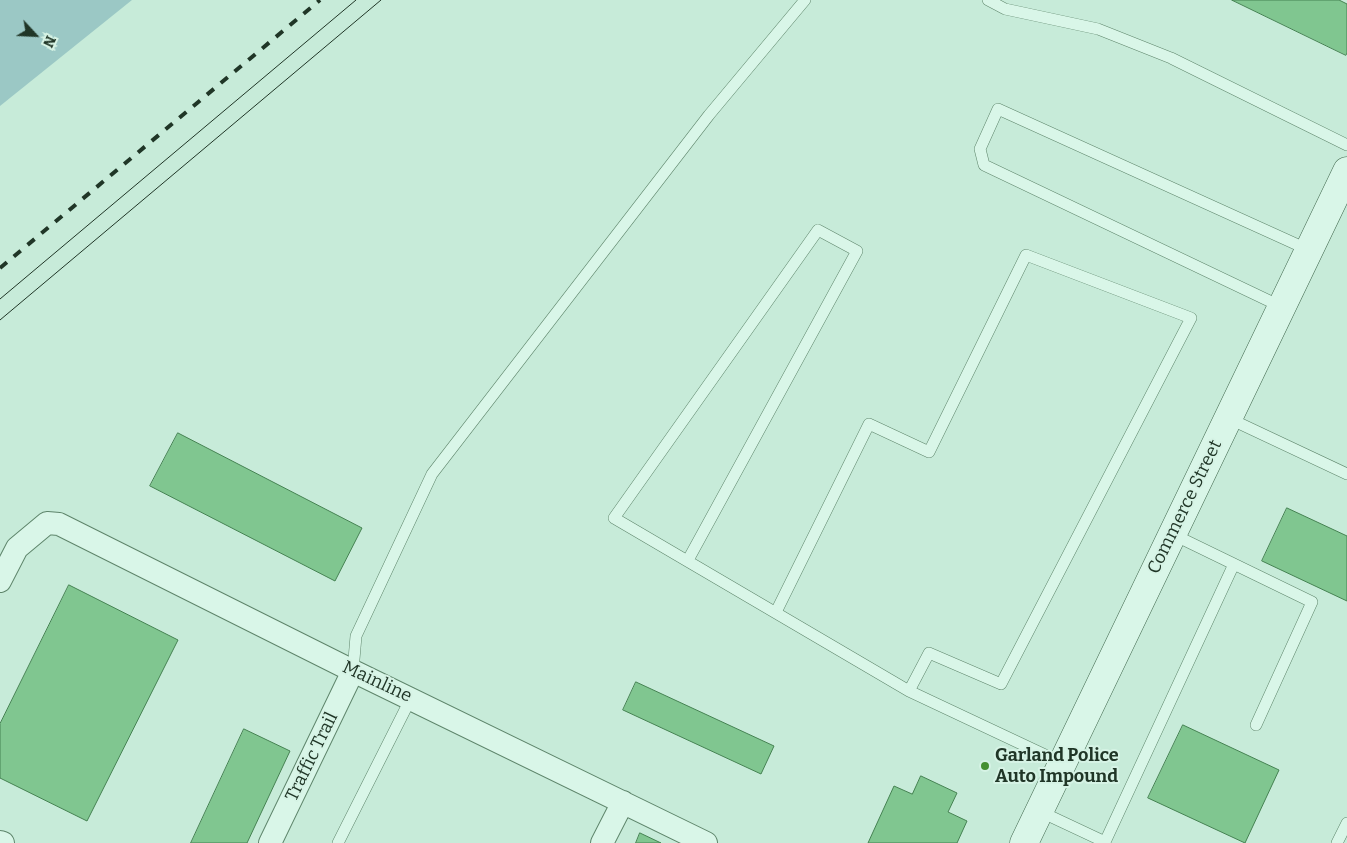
<!DOCTYPE html>
<html>
<head>
<meta charset="utf-8">
<style>
  body { margin:0 }
  #map { position:relative; width:1347px; height:843px; overflow:hidden; background:#c7ebd9; font-family:Bitter,serif }
  canvas { display:block }
  .north { position:absolute; left:10px; top:10px; width:50px; height:50px; -webkit-text-stroke:4px #d6f3e5; paint-order:stroke; rotate:115deg; font-size:14px; font-weight:700; line-height:20px; text-align:center; color:#203627 }
  .north::after { content:''; display:block; margin:auto; width:18px; height:22px; background:#203627; clip-path:polygon(50% 0,100% 100%,50% 72%,0 100%) }
</style>
</head>
<body>
<div id="map">
<canvas width="1347" height="843"></canvas>
<div class="north">N</div>
</div>
<script>
const ctx = document.querySelector('canvas').getContext('2d');
ctx.lineJoin = 'round';
function fill(path, color) { ctx.fillStyle = color; ctx.fill(path, 'evenodd'); }
function trace(path, color, width, dash) { ctx.strokeStyle = color; ctx.lineWidth = width; ctx.lineCap = dash ? 'butt' : 'round'; ctx.setLineDash(dash || []); ctx.stroke(path); }
function write(font, color, halo, rows, align = 'center') {
  ctx.font = font + ' Bitter,serif'; ctx.lineWidth = 4; ctx.setLineDash([]); ctx.textBaseline = 'middle'; ctx.strokeStyle = halo; ctx.fillStyle = color; for (const [text, x, y, turn = 0] of rows) {
    ctx.save(); ctx.translate(x, y); ctx.rotate((+turn || 0) * Math.PI / 180); ctx.textAlign = isNaN(turn) ? turn : align; if (halo) ctx.strokeText(text, 0, 0); ctx.fillText(text, 0, 0); ctx.restore();
  }
}
fill(new Path2D(`
  M0,0H132L0,106Z`), '#9bc8c5');
const building = new Path2D(`
  M1232,0H1339L1347,4V53L1346,55Z
  M178,433L362,528L335,581L150,486Z
  M1287,508L1347,536V601L1262,561Z
  M69,585L178,640L87,821L0,778V724Z
  M636,682L774,746L761,774L623,710Z
  M1183,725L1279,770L1245,843L1148,798Z
  M244,729L290,751L247,843H191Z
  M921,776L957,793L948,812L967,821L957,843H868L894,786L912,794Z
  M640,833L661,843H636Z`);
fill(building, '#80c690');
trace(building, '#458252', 1);
const lane = new Path2D(`
  M988,0L1005,9L1098,29L1171,58L1347,145
  M1282,307L984,165L980,149L998,109L1309,250
  M1228,418L1347,474
  M1172,534L1312,602L1256,725
  M688,560L857,251L818,230L614,518L909,691L1062,763
  M776,612L869,424L929,452L1026,255L1191,318L1001,684L929,653L909,691
  M353,671L356,636L432,474L709,115L805,0
  M1039,811L1105,842L1234,564
  M338,843L411,698
  M1337,843L1347,823`);
const street = new Path2D(`
  M0,581L17,548L47,523L59,524L353,671L706,843
  M0,842L3,843
  M270,843L353,671
  M602,843L623,802`);
const secondary = new Path2D(`
  M1024,843L1347,171`);
trace(lane, '#5e856b', 12);
trace(street, '#5e856b', 24);
trace(secondary, '#41674d', 29);
trace(lane, '#d9f6e8', 11);
trace(street, '#d9f6e8', 22);
trace(secondary, '#d9f6e8', 28);
trace(new Path2D(`
  M0,299L356,0
  M0,320L381,0`), '#203627', 1);
trace(new Path2D(`
  M0,268L320,0`), '#203627', 4, [9, 9]);
for (const [x, y, r, color] of [
  [985,766,5,"#448f32"]
]) { const dot = new Path2D(); dot.arc(x, y, r, 0, 2 * Math.PI); ctx.fillStyle = color; ctx.fill(dot); trace(dot, '#d6f3e5', 2); }
write('18px', '#203627', '#d6f3e5', [
  ["Commerce Street",1185,507,-64],
  ["Mainline",377,682,25],
  ["Traffic Trail",312,757,-64]
]);
write('bold 18px', '#203627', '#d6f3e5', [
  ["Garland Police",995,756],
  ["Auto Impound",995,777]
], 'left');
</script>
</body>
</html>
